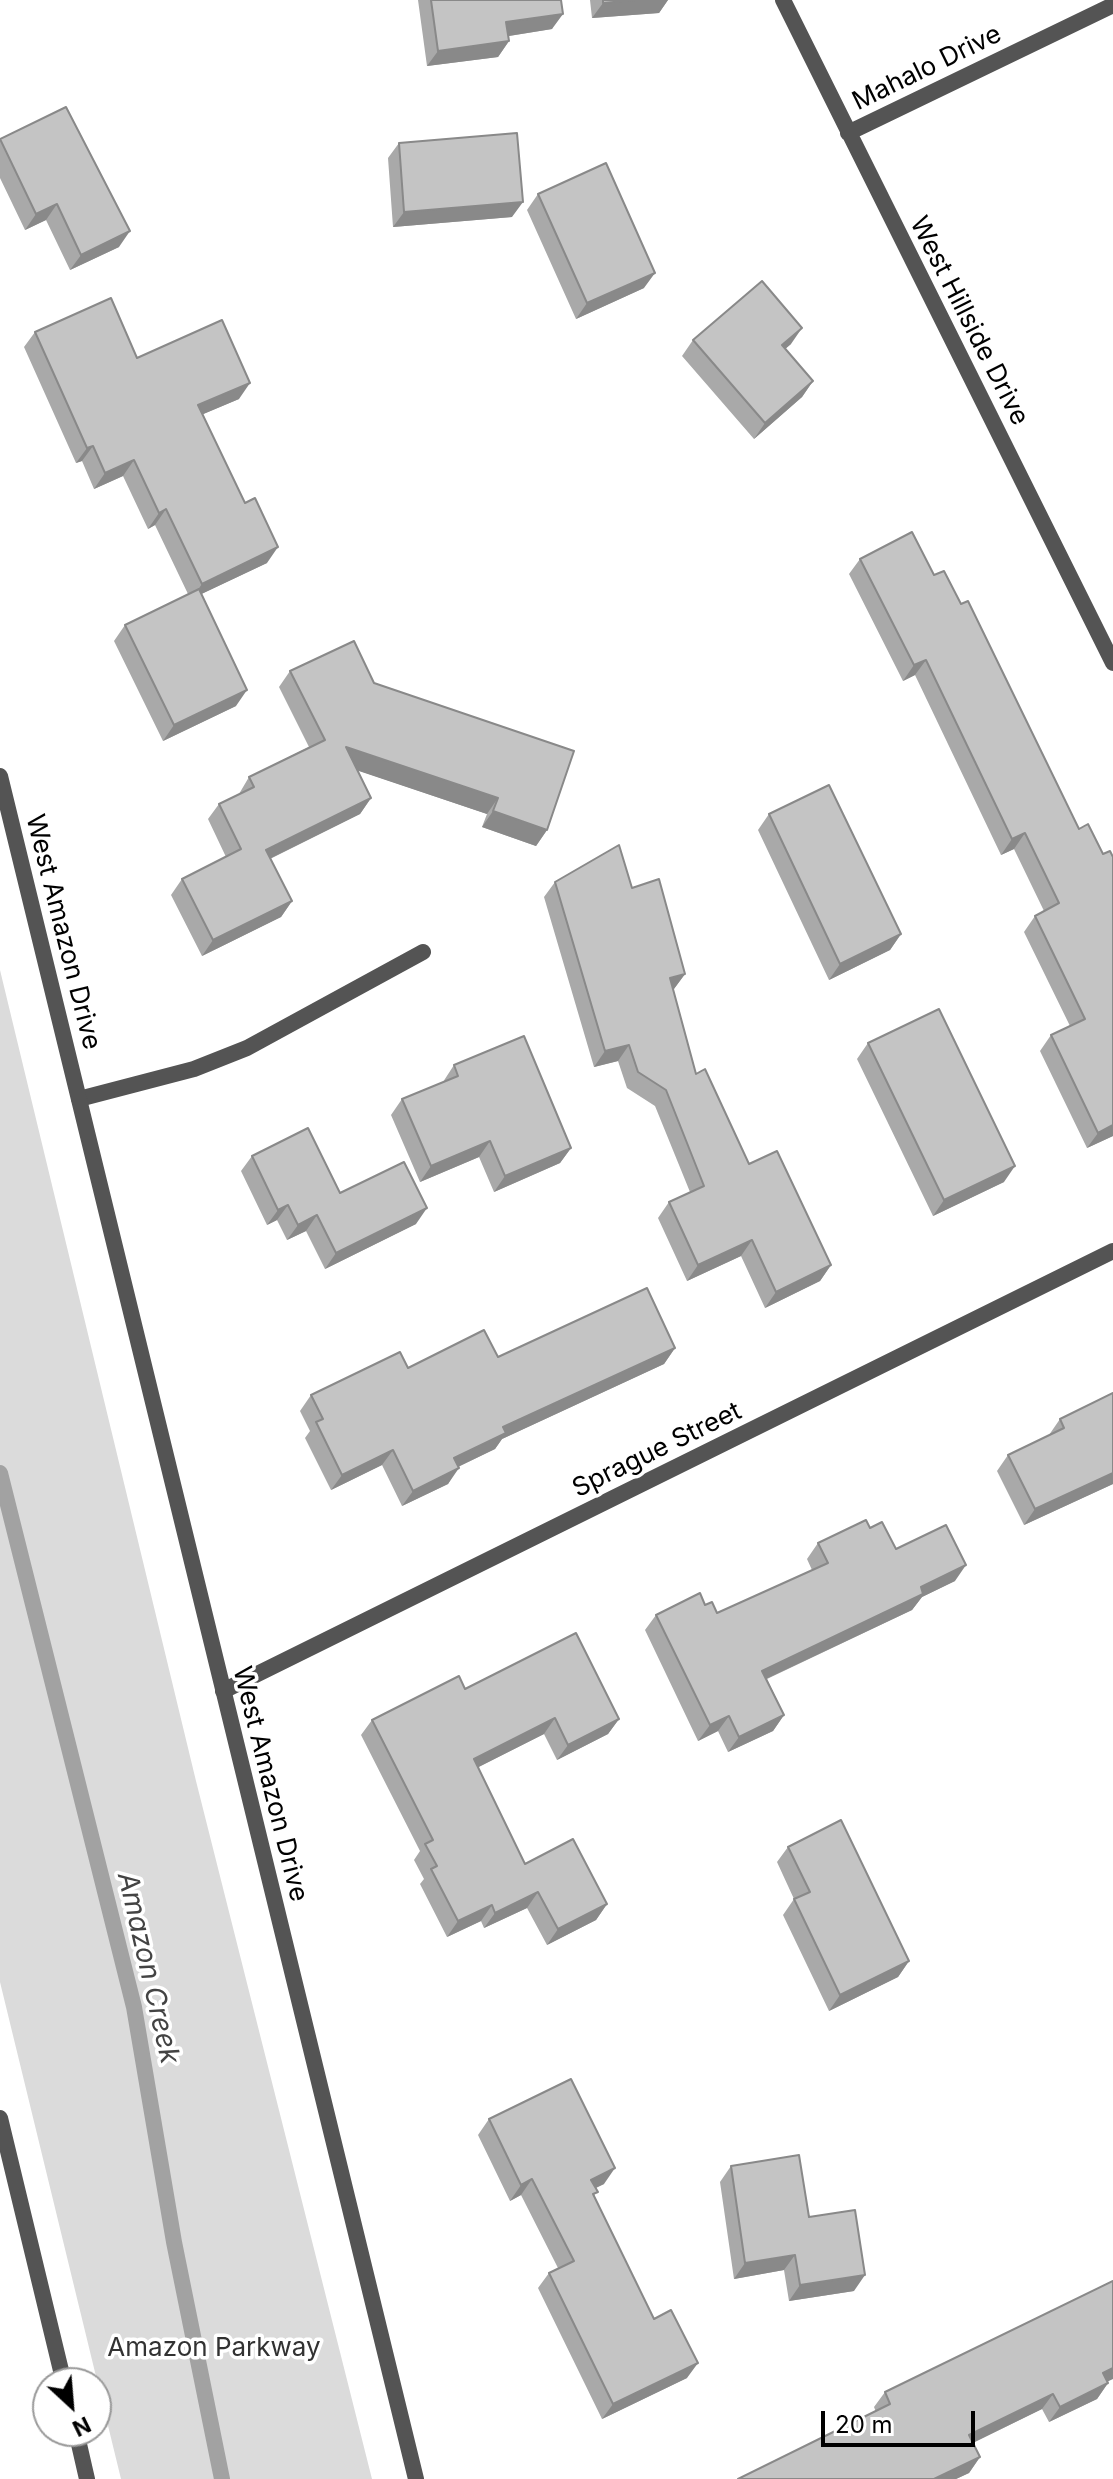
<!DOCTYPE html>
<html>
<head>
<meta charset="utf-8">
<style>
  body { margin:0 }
  #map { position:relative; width:1113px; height:2479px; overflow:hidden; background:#fff; font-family:Inter,sans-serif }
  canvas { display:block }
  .north { position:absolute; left:32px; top:2367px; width:80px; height:80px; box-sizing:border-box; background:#fff; border:2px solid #999; border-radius:50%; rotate:154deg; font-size:22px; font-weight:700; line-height:32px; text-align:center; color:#000 }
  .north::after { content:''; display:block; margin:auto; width:28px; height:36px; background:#000; clip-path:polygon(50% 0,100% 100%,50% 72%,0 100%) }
  .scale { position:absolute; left:821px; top:2411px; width:154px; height:36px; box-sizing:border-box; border:4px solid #000; border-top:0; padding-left:10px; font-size:24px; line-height:28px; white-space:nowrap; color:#000; -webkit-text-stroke:6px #fff; paint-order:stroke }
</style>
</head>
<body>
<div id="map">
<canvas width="1113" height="2479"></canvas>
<div class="north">N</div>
<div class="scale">20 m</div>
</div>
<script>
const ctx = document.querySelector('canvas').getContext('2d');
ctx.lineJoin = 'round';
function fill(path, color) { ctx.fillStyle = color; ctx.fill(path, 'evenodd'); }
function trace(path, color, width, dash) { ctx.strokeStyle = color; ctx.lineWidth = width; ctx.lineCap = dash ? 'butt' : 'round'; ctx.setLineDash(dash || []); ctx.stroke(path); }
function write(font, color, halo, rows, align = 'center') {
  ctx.font = font + ' Inter,sans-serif'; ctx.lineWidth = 7; ctx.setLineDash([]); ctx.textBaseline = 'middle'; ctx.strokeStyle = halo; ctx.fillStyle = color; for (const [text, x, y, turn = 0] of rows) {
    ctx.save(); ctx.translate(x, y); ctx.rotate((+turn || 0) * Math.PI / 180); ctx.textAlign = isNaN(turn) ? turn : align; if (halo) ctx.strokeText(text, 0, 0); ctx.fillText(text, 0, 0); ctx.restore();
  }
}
fill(new Path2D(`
  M0,970L196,1781L372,2479H121L0,1982Z`), '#dbdbdb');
trace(new Path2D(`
  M0,1473L134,2007L174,2242L222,2479`), '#a2a2a2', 16);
trace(new Path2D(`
  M783,0L1113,663
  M848,133L1113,5
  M79,1099L194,1069L247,1048L423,952
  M223,1691L1113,1251`), '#545454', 16);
trace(new Path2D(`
  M0,776L416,2479
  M0,2118L64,2383
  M76,2431L87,2479`), '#545454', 16);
fill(new Path2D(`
  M418,0H561L552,29L509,36V41L498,57L427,66Z
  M590,0H668L659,13L592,18Z
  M0,138L119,247L70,270L46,220L25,230L0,178Z
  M399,143L512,217L393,227L388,158Z
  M538,194L644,288L576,319L527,210Z
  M35,332L137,358L239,399L203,414L267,563L201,594L236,706L163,741L114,641L125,625L188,594L155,525L148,529L123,476L94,489L82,461L76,463L24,347Z
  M693,340L791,344L785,349L813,381L802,397L754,439L682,356Z
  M860,559L934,575L1079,829L1103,854L1113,857V1136L1087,1148L1040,1051L1051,1035L1070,1026L1024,932L1035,916L1044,911L1014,849L1001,855L915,675L903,681L849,574Z
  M290,671L374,683L547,830L536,846L482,827L487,814L357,770L371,798L360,814L270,859L292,901L281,917L202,956L171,895L182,879L226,857L208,819L219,804L239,794L249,777L309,747L279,687Z
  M769,814L901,934L890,950L829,980L758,830Z
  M555,882L632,888L685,974L673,990L696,1074L749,1164L831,1265L820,1281L765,1308L741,1256L687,1281L658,1218L669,1202L690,1192L655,1106L627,1088L618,1061L594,1067L544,897Z
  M868,1043L1004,1182L933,1216L857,1059Z
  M454,1065L571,1148L560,1163L494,1192L479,1157L420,1182L391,1115L402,1099L443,1082Z
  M252,1156L340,1193L416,1224L325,1269L306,1231L287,1240L277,1220L267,1225L241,1171Z
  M675,1348L664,1364L502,1439L495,1449L458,1467L448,1484L402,1506L382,1465L331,1490L305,1438L310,1431L300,1411L311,1395L408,1368L498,1357Z
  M1060,1419L1113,1484L1024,1525L997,1471L1008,1455L1049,1435Z
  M870,1528L896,1549L955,1581L922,1597L912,1610L767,1679L784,1715L773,1731L728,1752L718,1731L698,1741L645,1630L656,1615L705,1605L717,1613L812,1570L807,1559L818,1543Z
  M465,1689L619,1719L608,1734L557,1760L544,1734L478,1767L525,1864L607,1904L596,1920L547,1945L527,1908L484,1928L481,1921L447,1937L420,1884L424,1879L414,1860L420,1851L361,1735L372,1720Z
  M788,1847L909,1961L898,1977L829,2011L783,1915L794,1899L777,1862Z
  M489,2119L604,2184L596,2188L594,2197L654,2319L687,2378L602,2419L538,2288L549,2273L558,2268L521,2195L510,2201L478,2135Z
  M731,2166L809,2217L854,2291L789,2301L784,2270L734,2279L720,2182Z
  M1107,2381L1108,2383L1097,2399L1049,2422L1042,2409L973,2443L980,2457L969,2473L956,2479H738L876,2412L874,2407L885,2392Z`), '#a9a9a9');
fill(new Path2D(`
  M635,0H668L659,13L592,18L603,3Z
  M563,14L552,29L496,38L506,22Z
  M509,41L498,57L427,66L438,51Z
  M523,202L512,217L393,227L404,212Z
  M57,204L46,220L25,230L36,214Z
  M130,231L119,247L70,270L81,255Z
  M655,273L644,288L576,319L587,303Z
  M802,328L791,344L771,361L782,345Z
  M813,381L802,397L754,439L765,423Z
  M250,383L239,399L187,421L198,405Z
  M93,446L82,461L76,463L87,448Z
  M134,460L123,476L94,489L105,473Z
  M166,509L155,525L148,529L159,513Z
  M278,547L267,563L191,599L202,584Z
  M926,660L915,675L903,681L914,665Z
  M247,690L236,706L163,741L174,725Z
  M346,747L498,798L487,814L335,763Z
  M371,798L360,814L255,866L266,850Z
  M493,811L547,830L536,846L482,827Z
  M1025,833L1014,849L1001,855L1012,839Z
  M292,901L281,917L202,956L213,940Z
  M901,934L890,950L829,980L840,964Z
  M685,974L674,989L659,994L670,978Z
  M629,1045L618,1061L594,1067L605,1051Z
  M1113,1125V1136L1087,1148L1098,1133Z
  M490,1141L479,1157L420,1182L431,1166Z
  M571,1148L560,1163L494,1192L505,1176Z
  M1015,1166L1004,1182L933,1216L944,1200Z
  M288,1205L277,1220L267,1225L278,1210Z
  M427,1208L416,1224L325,1269L336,1253Z
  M317,1215L306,1231L287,1240L298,1225Z
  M752,1240L741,1256L687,1281L698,1265Z
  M831,1265L820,1281L765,1308L776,1292Z
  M675,1348L664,1364L502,1439L495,1449L443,1474L454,1458L503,1427Z
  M393,1450L382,1465L331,1490L342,1475Z
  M459,1468L448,1484L402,1506L413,1491Z
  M1113,1473V1484L1024,1525L1035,1509Z
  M966,1565L955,1581L922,1597L912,1610L751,1686L762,1671L921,1587Z
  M784,1715L773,1731L728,1752L739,1737Z
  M729,1716L718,1731L698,1741L710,1725Z
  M555,1718L544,1734L463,1775L474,1759Z
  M619,1719L608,1734L557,1760L568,1745Z
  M538,1892L527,1908L484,1928L495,1913Z
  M607,1904L596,1920L547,1945L558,1929Z
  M492,1905L481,1921L447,1937L458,1921Z
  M909,1961L898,1977L829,2011L840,1995Z
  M615,2168L604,2184L580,2195L591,2180Z
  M532,2179L521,2195L510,2201L521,2185Z
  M795,2255L784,2270L734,2279L745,2263Z
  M865,2275L854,2291L789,2301L800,2285Z
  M698,2363L687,2378L602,2419L613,2404Z
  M1113,2368V2379L1092,2389L1103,2373Z
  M1108,2383L1097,2399L1049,2422L1060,2407Z
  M1053,2394L1042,2409L958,2450L969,2435Z
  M980,2457L969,2473L956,2479H934Z`), '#898989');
const building = new Path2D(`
  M431,0H561L563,14L506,22L509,41L438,51Z
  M603,0H635L603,3Z
  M66,107L130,231L81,255L57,204L36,214L0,139Z
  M517,133L523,202L404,212L399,143Z
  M606,163L655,273L587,303L538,194Z
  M762,281L802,328L782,345L813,381L765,423L693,340Z
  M111,298L137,358L222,320L250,383L198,405L245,503L255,498L278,547L202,584L166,509L159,513L134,460L105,473L93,446L87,448L35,332Z
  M912,532L934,575L944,571L961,604L968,601L1079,829L1088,824L1103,854L1110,851L1113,857V1125L1098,1133L1051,1035L1085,1019L1035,916L1059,903L1025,833L1012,839L926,660L914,665L860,559Z
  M199,589L247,690L174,725L125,625Z
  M354,641L374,683L574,751L547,830L493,811L498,798L346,747L371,798L266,850L292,901L213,940L182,879L241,849L219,804L254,787L249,777L325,740L290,671Z
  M829,785L901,934L840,964L769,814Z
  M619,845L632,888L659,879L685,974L670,978L696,1074L705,1069L749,1164L777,1151L831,1265L776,1292L752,1240L698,1265L669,1202L704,1186L666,1090L638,1072L629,1045L605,1051L555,882Z
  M939,1009L1015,1166L944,1200L868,1043Z
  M524,1036L571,1148L505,1176L490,1141L431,1166L402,1099L458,1076L454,1065Z
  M308,1128L340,1193L404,1162L427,1208L336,1253L317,1215L298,1225L288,1205L278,1210L252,1156Z
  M647,1288L675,1348L503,1427L506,1433L454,1458L459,1468L413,1491L393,1450L342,1475L316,1422L323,1419L311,1395L400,1352L408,1368L484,1330L498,1357Z
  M1113,1393V1473L1035,1509L1008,1455L1064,1428L1060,1419Z
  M866,1520L870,1528L882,1522L896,1549L946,1525L966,1565L921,1587L923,1594L762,1671L784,1715L739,1737L729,1716L710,1725L656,1615L700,1593L705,1605L712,1602L717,1613L828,1563L818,1543Z
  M576,1633L619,1719L568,1745L555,1718L474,1759L525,1864L573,1839L607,1904L558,1929L538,1892L495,1913L492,1905L458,1921L431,1869L437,1866L425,1844L433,1840L372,1720L459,1676L465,1689Z
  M841,1820L909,1961L840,1995L794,1899L810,1892L788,1847Z
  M571,2079L615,2168L591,2180L598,2192L593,2194L654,2319L671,2310L698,2363L613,2404L549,2273L574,2261L532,2179L521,2185L489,2119Z
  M799,2155L809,2217L855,2210L865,2275L800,2285L795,2255L745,2263L731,2166Z
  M1113,2281V2368L1103,2373L1108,2383L1060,2407L1053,2394L969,2435L980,2457L934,2479H738L890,2404L885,2392Z`);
fill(building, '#c4c4c4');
trace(building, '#898989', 2);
write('26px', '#000', '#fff', [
  ["Mahalo Drive",927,68,-26],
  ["West Hillside Drive",969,321,63],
  ["West Amazon Drive",63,932,76],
  ["Sprague Street",657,1450,-26],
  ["West Amazon Drive",270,1784,76]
]);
write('26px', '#323232', '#fff', [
  ["Amazon Parkway",214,2348]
]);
write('italic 28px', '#434343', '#fff', [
  ["Amazon Creek",148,1968,77]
]);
</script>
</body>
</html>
